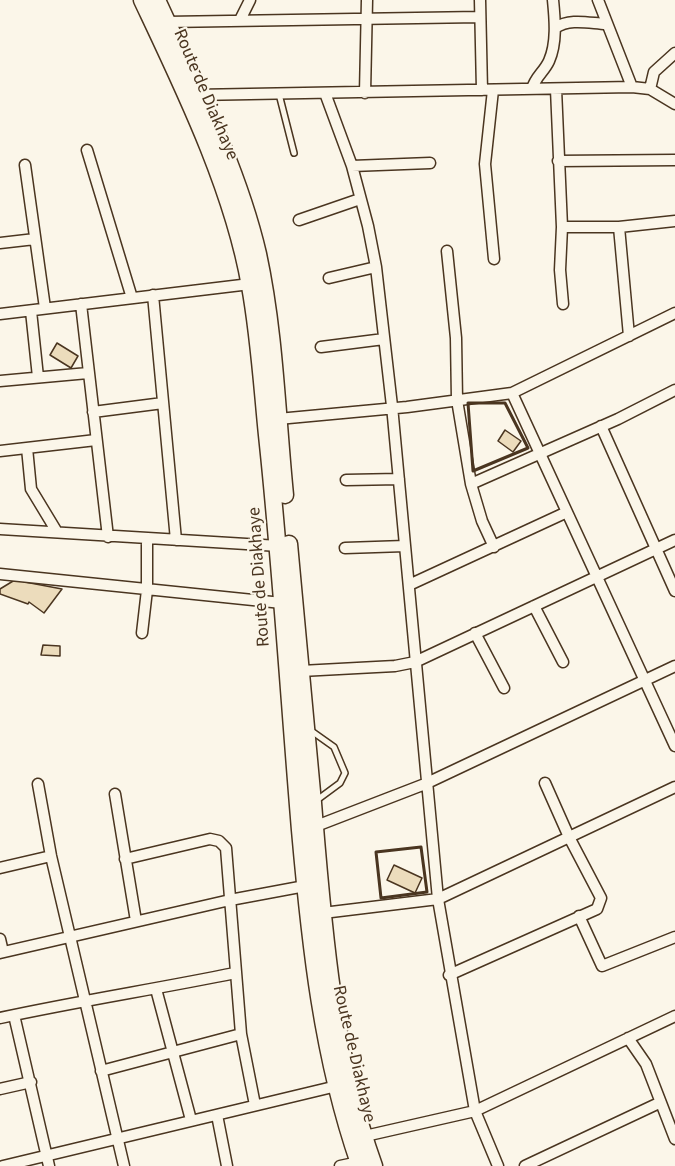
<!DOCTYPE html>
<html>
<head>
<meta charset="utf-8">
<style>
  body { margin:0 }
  canvas { display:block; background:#fbf6e9 }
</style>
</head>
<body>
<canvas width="675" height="1166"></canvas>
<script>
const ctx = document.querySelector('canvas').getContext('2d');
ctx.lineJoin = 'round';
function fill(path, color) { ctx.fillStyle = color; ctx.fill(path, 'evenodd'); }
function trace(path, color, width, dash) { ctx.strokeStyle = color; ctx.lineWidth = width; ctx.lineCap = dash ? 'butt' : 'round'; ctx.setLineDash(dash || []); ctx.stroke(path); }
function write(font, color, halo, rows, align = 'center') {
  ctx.font = font + ' "Source Sans 3",sans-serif'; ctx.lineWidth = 4.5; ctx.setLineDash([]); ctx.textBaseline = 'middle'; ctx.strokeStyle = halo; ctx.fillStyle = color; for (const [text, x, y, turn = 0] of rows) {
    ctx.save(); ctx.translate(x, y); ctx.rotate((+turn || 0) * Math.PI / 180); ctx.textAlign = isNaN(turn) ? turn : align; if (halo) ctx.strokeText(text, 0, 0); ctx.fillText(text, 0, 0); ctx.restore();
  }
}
const building = new Path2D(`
  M57,343L78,356L71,368L50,355Z
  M505,430L521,441L513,452L498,441Z
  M18,578L25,582L62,589L44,613L29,602L28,604L0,594V589Z
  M43,645L60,646V656L41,655Z
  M394,865L422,878L415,893L387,880Z`);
fill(building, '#ecdcbc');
trace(building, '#4a3520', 1.5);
const lane = new Path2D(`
  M279,94L294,153
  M310,730L334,747L345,773L340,783L317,800`);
const street = new Path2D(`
  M480,0L482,90
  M598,0L632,87
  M240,20L250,0
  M167,22L479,17
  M555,28C570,18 588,23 606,24
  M532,89C535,77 544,72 549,61C557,43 555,20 553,0
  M556,89L562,227L560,270L563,304
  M650,89L654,72L675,53
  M493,90L485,164L494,259
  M325,93L352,166L368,226L376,267L392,406L438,899L475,1111L498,1166
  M365,93L367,0
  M195,95L632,87L650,89L675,104
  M87,150L132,298
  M558,161L675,160
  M25,165L45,308
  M352,166L430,163
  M299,220L360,199
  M562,227H619L675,221
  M619,227L629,336
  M0,243L35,239
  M447,251L456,338L457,400L471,484L482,521L494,547
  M329,278L376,267
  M153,295L176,540
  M81,304L108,537
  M31,311L38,377
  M0,314L250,284
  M321,347L384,339
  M0,381L88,373
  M512,393L675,746
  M93,412L163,403
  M278,419L407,407L512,393L675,313
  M601,426L675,591
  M27,448L31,489L57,532
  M0,451L96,440
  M346,480L399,479
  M471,484L618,419L675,390
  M0,529L279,546
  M345,548L405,546
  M0,574L282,603
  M409,585L567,512
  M534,606L563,662
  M142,633L147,590V539
  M475,633L504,688
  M301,671L395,666L415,662L675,540
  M38,784L51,856L124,1166
  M115,794L136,921
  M311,828L425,784L675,666
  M125,859L210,839L219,841L226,848L241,1034L255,1105
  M0,868L51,856
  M323,913L438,899L675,787
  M579,916L602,966L675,937
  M0,939L3,952
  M0,953L230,900L305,886
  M449,975L597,909L601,898L569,837L545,783
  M156,989L191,1120
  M14,1015L49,1166
  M0,1018C78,1001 157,989 235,973
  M628,1038L646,1064L675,1139
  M101,1071L241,1034
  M0,1089L31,1082
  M217,1115L227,1166
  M365,1136L475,1111L675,1016
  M3,1166L341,1085
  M340,1166L359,1162
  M525,1166L659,1103`);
const primary = new Path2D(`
  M142,0C184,89 233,189 250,286C259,335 262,385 267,435C281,566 289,698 300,830C310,943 322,1058 360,1166
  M157,0C194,81 238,168 258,254C275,333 277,415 285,495
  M289,544C297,630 305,717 313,803C323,925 332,1050 374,1166`);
trace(lane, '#4a3520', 8);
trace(street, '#4a3520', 13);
trace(primary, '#4a3520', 19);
trace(lane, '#fbf6e9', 5);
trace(street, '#fbf6e9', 10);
trace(primary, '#fbf6e9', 16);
trace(new Path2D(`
  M468,403H505L528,448L473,471Z
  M421,847L427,892L381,898L376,852Z`), '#4a3520', 3);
write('18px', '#4a3520', '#fbf6e9', [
  ["Route de Diakhaye",205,95,67],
  ["Route de Diakhaye",260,577,-94],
  ["Route de Diakhaye",353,1054,77]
]);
</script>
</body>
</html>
